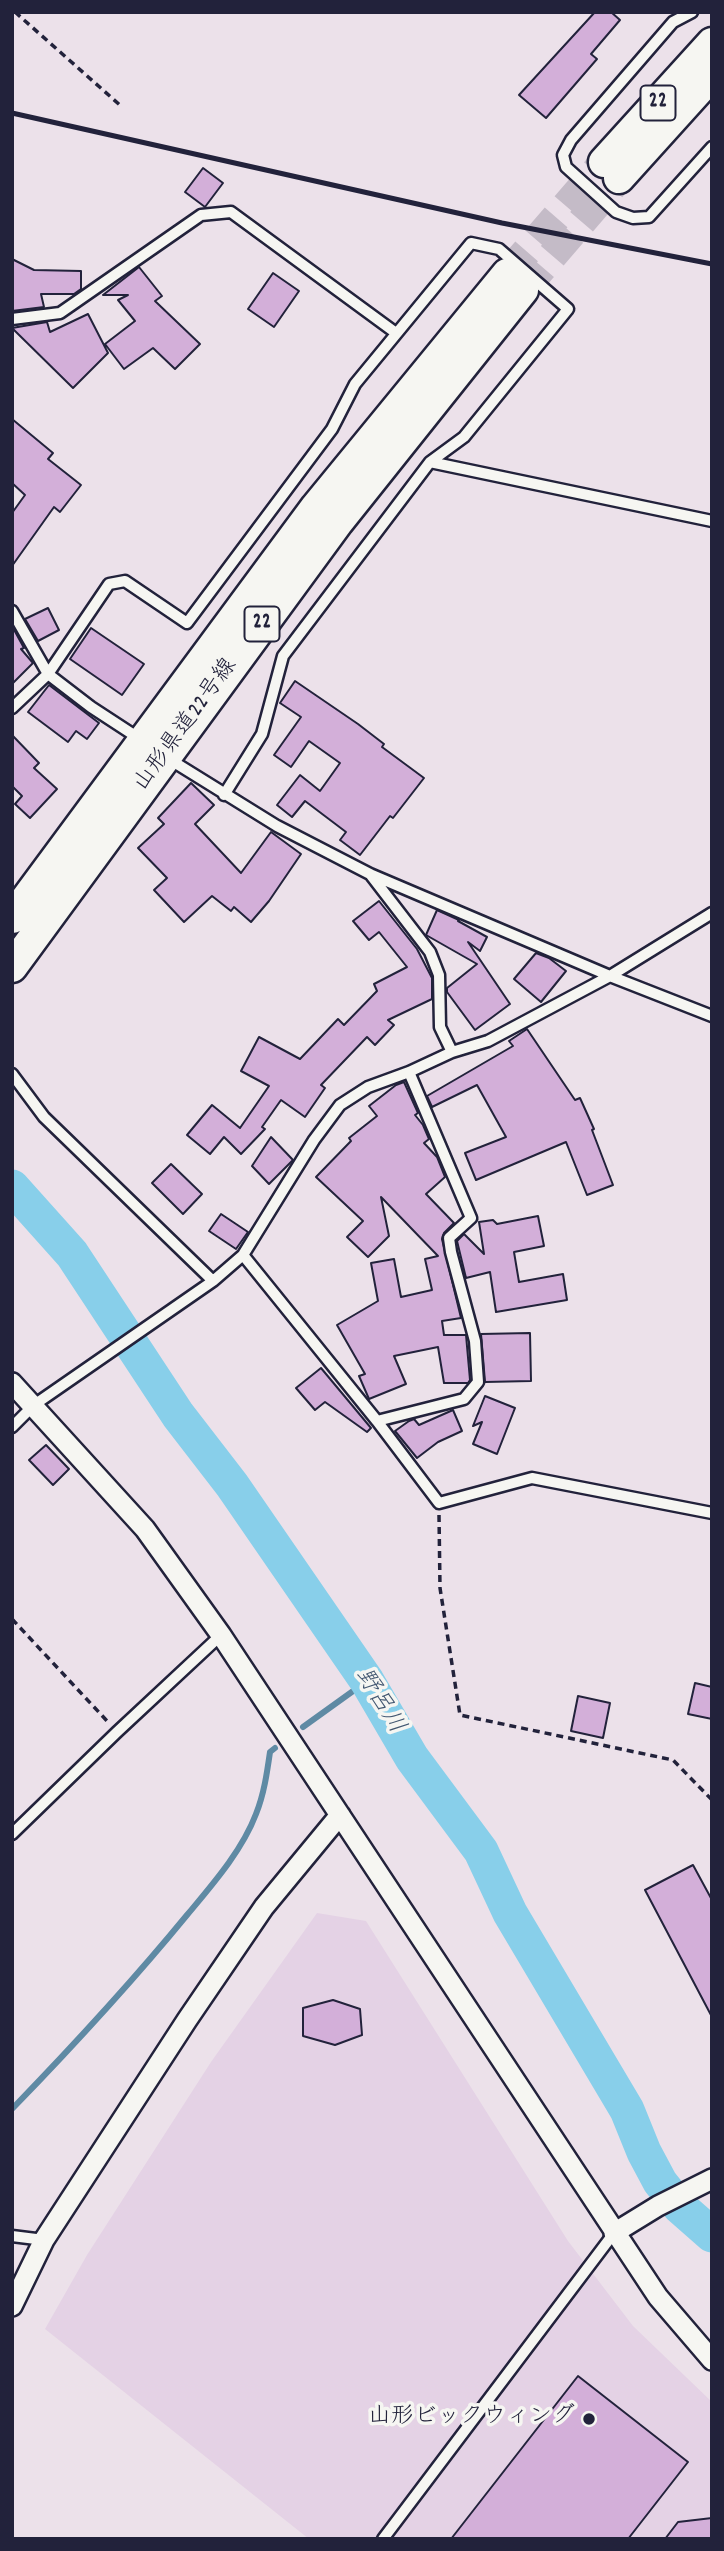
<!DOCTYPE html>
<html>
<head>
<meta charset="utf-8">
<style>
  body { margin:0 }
  #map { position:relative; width:724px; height:2551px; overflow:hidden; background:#ece1ea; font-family:Dekko,sans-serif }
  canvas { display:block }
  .frame { position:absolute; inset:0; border:14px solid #22223b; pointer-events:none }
</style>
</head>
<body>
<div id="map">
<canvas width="724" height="2551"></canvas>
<div class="frame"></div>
</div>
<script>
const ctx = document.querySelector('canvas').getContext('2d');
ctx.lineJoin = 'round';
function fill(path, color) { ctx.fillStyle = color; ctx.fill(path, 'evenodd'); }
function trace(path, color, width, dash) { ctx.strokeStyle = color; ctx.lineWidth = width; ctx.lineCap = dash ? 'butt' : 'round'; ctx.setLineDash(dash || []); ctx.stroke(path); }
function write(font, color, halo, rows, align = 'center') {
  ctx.font = font + ' Dekko,"Klee One",sans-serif'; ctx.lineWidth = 7; ctx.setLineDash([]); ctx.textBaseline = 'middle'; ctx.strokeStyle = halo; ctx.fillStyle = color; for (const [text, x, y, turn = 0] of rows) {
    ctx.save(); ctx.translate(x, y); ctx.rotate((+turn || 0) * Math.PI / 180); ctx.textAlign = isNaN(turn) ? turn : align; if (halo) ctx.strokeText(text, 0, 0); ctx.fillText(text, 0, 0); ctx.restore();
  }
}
fill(new Path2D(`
  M317,1913L366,1921L568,2241L633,2326L712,2402V2539H309L45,2329L87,2255L211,2062Z`), '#e4d2e5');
trace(new Path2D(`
  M303,1727L367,1681
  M12,2109C73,2046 132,1982 187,1915C212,1885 242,1851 256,1814C264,1794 267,1773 270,1752L275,1748`), '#5f8aa4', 6);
trace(new Path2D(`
  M12,1187L72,1254L178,1415L232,1485L367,1681L412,1758L481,1851L510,1913L627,2110L644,2152L660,2182L679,2206L712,2235`), '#88cfea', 35);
const building = new Path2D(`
  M595,12H611L620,20L591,54L597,59L546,118L519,95Z
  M203,168L223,183L205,207L185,192Z
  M12,259L34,270L81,271V289L74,294H41L44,307L12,311Z
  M139,267L162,296L155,301L200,344L175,369L153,348L124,369L105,344L135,321L118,300L128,295H103Z
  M273,273L299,291L274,327L248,309Z
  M88,314L108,353L73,388L12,328L47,322L50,332Z
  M12,419L53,453L48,459L81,485L60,512L54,507L12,566V513L25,495L12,483Z
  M48,608L59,630L38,641L25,619Z
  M12,626L24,648L21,649L33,663L12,684Z
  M91,628L144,664L122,695L70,659Z
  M295,681L358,724L384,744L382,747L424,778L393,818L390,816L360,855L340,840L346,832L305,801L292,817L277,805L300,775L320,791L340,763L309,741L291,767L274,755L301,717L280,703Z
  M49,685L99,723L87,739L76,731L68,742L28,712Z
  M12,735L39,763L34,768L57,789L30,818L15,804L22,796L12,786Z
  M191,783L214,805L195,824L241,873L271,832L301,854L269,901L251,922L234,907L231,911L212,896L184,922L154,890L167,878L138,848L164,824L158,818Z
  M379,901L417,949L432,978V999L388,1020L394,1025L375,1045L367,1037L321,1085L325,1088L305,1117L281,1100L262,1127L265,1129L241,1154L224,1137L210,1154L187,1135L212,1105L240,1128L269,1086L241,1071L259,1037L300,1059L338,1019L344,1025L377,991L374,984L407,967L379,932L369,940L353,921Z
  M437,910L459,920L458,921L487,937L480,951L468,942L510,1004L475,1030L447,992V988L477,964L426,935Z
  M536,953L549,958L566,971L541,1002L514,979Z
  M527,1029L575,1100L580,1098L594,1129L592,1130L613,1185L587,1195L566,1142L476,1180L465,1153L506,1137L477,1085L432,1107L427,1096L513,1046L509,1041Z
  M404,1082L418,1113L415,1115L423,1125L429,1139L424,1143L437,1157L445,1177L426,1194L454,1223L444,1233L442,1239L461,1318L442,1321L444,1335H466L470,1380L468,1383H444L438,1347L394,1356L406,1384L369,1399L359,1376L365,1374L337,1325L378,1301L371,1263L394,1259L401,1297L432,1290L425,1259L438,1256L381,1197L389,1236L368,1257L347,1237L363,1221L316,1177L351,1141L349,1138L377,1116L369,1106L396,1085Z
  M271,1137L293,1160L269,1184L252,1166Z
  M171,1164L202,1194L183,1214L152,1183Z
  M221,1214L248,1232L236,1249L209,1231Z
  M538,1216L544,1246L514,1252L519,1282L563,1274L567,1300L496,1312L490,1272L466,1278L457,1241L464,1234L484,1254L479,1222L493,1220L497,1224Z
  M530,1333L531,1381L485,1382L481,1334Z
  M321,1368L371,1428L367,1432L325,1402L315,1410L296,1388Z
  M485,1396L515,1408L497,1454L473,1444L482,1422L473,1426Z
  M453,1410L462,1431L438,1442L417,1458L395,1431L409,1421L414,1419L419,1425Z
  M46,1445L69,1469L53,1485L29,1460Z
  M695,1683L712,1687V1719L688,1714Z
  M578,1696L610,1703L603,1738L571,1731Z
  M693,1865L712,1900V2017L645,1890Z
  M333,2000L360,2009L362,2035L335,2045L303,2036V2008Z
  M578,2376L688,2462L628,2539H451Z
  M712,2518V2539H665L678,2522Z`);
fill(building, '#d3afd9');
trace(building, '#22223b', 2);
trace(new Path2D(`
  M507,274L604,162
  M523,290L619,178`), '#c4bbc7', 30, [30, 15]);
const lane = new Path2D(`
  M692,12L673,22L571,140L563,155L566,167L616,212L633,218L649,217L712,147
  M12,319L60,313L201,215L231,212L396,333
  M430,462L712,521
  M12,611L48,674L12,708
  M140,739L91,707L48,674L109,584L125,581L187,623L332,429L355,384L471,243L499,249L568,309L464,437L430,462L283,656L262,734L224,795
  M169,759L277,826L370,874L610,976L712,1016
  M370,874L430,952L439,975L440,1027L452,1052
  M12,1074L44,1117L213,1281
  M243,1255L377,1421L439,1503L532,1478L712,1513
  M377,1421L464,1399L478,1382L475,1341L451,1252L449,1238L471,1218L409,1072
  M12,1427L34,1405L213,1281L243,1255L314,1140L340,1105L368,1087L409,1072L452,1052L488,1041L610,976L712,913
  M12,1834L117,1732L221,1635
  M12,2236L44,2240
  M383,2539L614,2233`);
const street = new Path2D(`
  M12,1383L145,1529L221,1635L658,2297L712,2360
  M614,2233L658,2206L712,2179
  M12,2306L44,2240L187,2020L264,1907L340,1815`);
const primary = new Path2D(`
  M604,162L712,43
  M619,178L712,75
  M12,918L316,507L507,274
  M12,967L338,522L523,290`);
trace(lane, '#22223b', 15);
trace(street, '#22223b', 24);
trace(primary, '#22223b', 35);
trace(new Path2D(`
  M15,12L121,106
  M439,1515L440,1588L460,1715L673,1760L712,1800
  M12,1619L108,1722`), '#22223b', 3.5, [7, 5]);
trace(lane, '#f6f6f2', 10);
trace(street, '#f6f6f2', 19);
trace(primary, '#f6f6f2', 30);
trace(new Path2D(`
  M12,113L502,223L712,264`), '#22223b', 5);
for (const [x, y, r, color] of [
  [589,2419,7,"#22223b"]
]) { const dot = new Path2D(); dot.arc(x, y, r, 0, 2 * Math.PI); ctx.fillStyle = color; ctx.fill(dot); trace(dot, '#f6f6f2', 2.5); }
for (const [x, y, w] of [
  [658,103,35],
  [262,624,35]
]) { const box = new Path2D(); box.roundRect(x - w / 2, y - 17.5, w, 35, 5); ctx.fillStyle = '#f6f6f2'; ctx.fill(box); trace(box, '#22223b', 2); }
write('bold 21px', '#22223b', null, [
  ["22",658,103],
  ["22",262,624]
]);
write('23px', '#22223b', '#f6f6f2', [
  ["山形県道22号線",187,726,-54]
]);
write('23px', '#22223b', '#f6f6f2', [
  ["山形ビックウィング",575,2419]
], 'right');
write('italic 24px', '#415670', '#f6f6f2', [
  ["野呂川",378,1702,58]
]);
</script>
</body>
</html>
